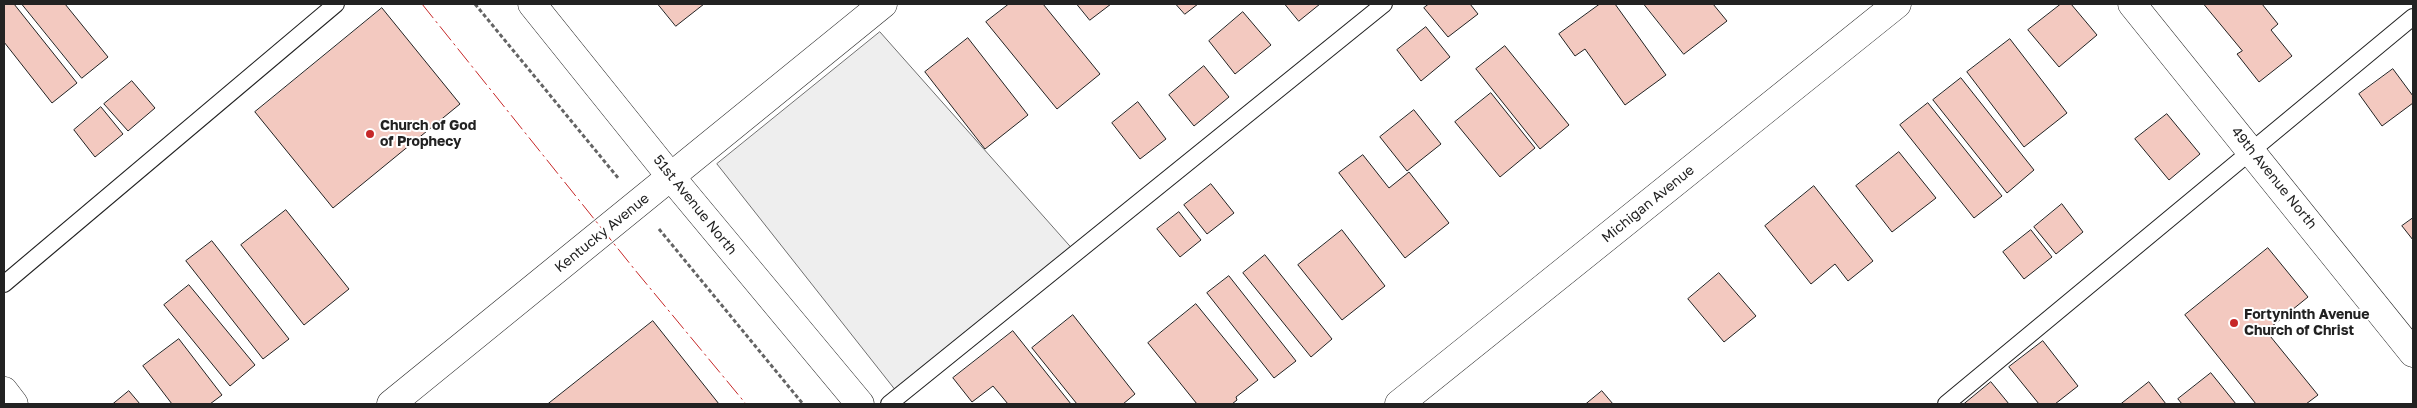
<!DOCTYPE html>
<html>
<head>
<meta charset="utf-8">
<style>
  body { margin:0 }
  #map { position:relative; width:2417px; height:408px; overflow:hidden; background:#fff; font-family:"Golos Text",sans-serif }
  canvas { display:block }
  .frame { position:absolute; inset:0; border:5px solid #222; pointer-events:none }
</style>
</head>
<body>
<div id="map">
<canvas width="2417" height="408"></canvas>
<div class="frame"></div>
</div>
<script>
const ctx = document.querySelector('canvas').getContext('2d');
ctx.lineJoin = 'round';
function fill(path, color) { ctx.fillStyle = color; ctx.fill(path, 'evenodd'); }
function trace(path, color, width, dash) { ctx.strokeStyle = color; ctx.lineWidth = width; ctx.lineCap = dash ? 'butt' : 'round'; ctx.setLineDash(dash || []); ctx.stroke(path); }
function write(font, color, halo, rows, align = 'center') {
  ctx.font = font + ' "Golos Text",sans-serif'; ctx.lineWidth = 4; ctx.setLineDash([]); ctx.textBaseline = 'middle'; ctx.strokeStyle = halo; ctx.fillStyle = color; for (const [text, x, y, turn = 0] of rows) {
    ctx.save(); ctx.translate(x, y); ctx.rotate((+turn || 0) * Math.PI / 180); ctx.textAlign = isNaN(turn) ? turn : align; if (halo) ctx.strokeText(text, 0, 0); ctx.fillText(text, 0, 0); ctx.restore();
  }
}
const green = new Path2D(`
  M880,32L1076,253L900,396L717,164Z`);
fill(green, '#eee');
trace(green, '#6f6f6f', 1);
const building = new Path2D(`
  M4,4H14L77,83L52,103L4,42Z
  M22,4H65L108,57L82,78Z
  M658,4H704L676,26Z
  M1009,4H1043L1100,74L1057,109L986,22Z
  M1077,4H1111L1090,20Z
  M1176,4H1198L1185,14Z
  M1285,4H1320L1299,21Z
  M1429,4H1470L1478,14L1448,37L1424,8Z
  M1600,4H1615L1666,75L1625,105L1585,49L1575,56L1559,34Z
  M1644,4H1713L1727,21L1684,54Z
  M2061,4H2071L2097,35L2059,67L2028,30Z
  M2204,4H2262L2278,24L2271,30L2292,56L2259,82L2237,54L2242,51Z
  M382,8L460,104L333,208L255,112Z
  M1243,12L1271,45L1235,74L1209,41Z
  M1426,27L1450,57L1421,81L1397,50Z
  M968,38L1028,115L985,149L925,72Z
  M2010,39L2067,113L2024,147L1967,72Z
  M1505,46L1569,125L1540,149L1476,69Z
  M1204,66L1229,97L1194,126L1169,95Z
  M2393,69L2413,96V103L2382,126L2359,94Z
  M1961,78L2034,170L2007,193L1933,100Z
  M132,81L155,108L128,131L104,104Z
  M1491,93L1535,148L1500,177L1455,122Z
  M1138,102L1166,139L1140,159L1112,123Z
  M1928,103L2002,196L1974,218L1900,125Z
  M101,107L123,134L95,157L74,130Z
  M1414,110L1441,144L1407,171L1380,137Z
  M2167,114L2200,154L2169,180L2135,139Z
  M1899,152L1936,198L1892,232L1856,186Z
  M1363,155L1389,188L1409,172L1449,223L1405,258L1339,173Z
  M1211,184L1234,213L1207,234L1184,205Z
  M1814,186L1873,261L1848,281L1835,264L1811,284L1765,226Z
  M2062,204L2083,232L2056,254L2034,227Z
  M286,210L349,289L304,325L241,245Z
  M1179,212L1201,240L1180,257L1157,229Z
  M2413,218V240L2402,226Z
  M1342,230L1385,286L1342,320L1298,265Z
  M2031,230L2052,257L2024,279L2003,252Z
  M212,241L289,339L263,359L186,261Z
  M2268,248L2308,297L2266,331L2318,395L2306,404H2256L2185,315Z
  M1265,255L1332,339L1311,357L1243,273Z
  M1719,273L1756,316L1724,342L1688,299Z
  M1229,276L1296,361L1274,378L1207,293Z
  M189,285L255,365L230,386L164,305Z
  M1196,304L1258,380L1236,397L1237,400L1232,404H1197L1148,343Z
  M1073,315L1135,394L1123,404H1077L1032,348Z
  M653,321L719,404H548Z
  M1013,331L1071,404H1008L993,386L972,402L953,378Z
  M179,339L222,395L210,404H172L143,366Z
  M2043,341L2078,386L2055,404H2039L2009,367Z
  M2211,373L2236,404H2182L2178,399Z
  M1991,382L2009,404H1964Z
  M2149,382L2166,404H2121Z
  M129,391L140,404H113Z
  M1602,391L1613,404H1586Z`);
fill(building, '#f3c9c0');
trace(building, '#222', 1);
const service = new Path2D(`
  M4,284L336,4
  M889,404L1384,4
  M1946,404L2413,17`);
const minor = new Path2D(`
  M2132,4L2413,353
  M4,391L14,404
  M391,404L883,4
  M1399,404L1897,4`);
const primary = new Path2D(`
  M532,4L671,177L860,404`);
trace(service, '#222', 18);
trace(minor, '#222', 29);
trace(primary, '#222', 29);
trace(new Path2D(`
  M475,4L619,179
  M659,229L803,404`), '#646464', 3, [4, 2.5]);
trace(service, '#fff', 16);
trace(minor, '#fff', 28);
trace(primary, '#fff', 28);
trace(new Path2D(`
  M422,4L635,270L746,404`), '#c62828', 1, [18, 4, 2.5, 4]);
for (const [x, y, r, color] of [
  [370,134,5,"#c62828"],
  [2234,323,5,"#c62828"]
]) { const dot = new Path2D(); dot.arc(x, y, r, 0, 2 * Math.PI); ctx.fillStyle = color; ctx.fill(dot); trace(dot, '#fff', 2); }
write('bold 14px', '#222', '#fff', [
  ["Church of God",380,126],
  ["of Prophecy",380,142],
  ["Fortyninth Avenue",2244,315],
  ["Church of Christ",2244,331]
], 'left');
write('14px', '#222', '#fff', [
  ["49th Avenue North",2274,178,51],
  ["Michigan Avenue",1648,204,-39],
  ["51st Avenue North",695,205,51],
  ["Kentucky Avenue",602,233,-39]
]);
</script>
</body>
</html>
